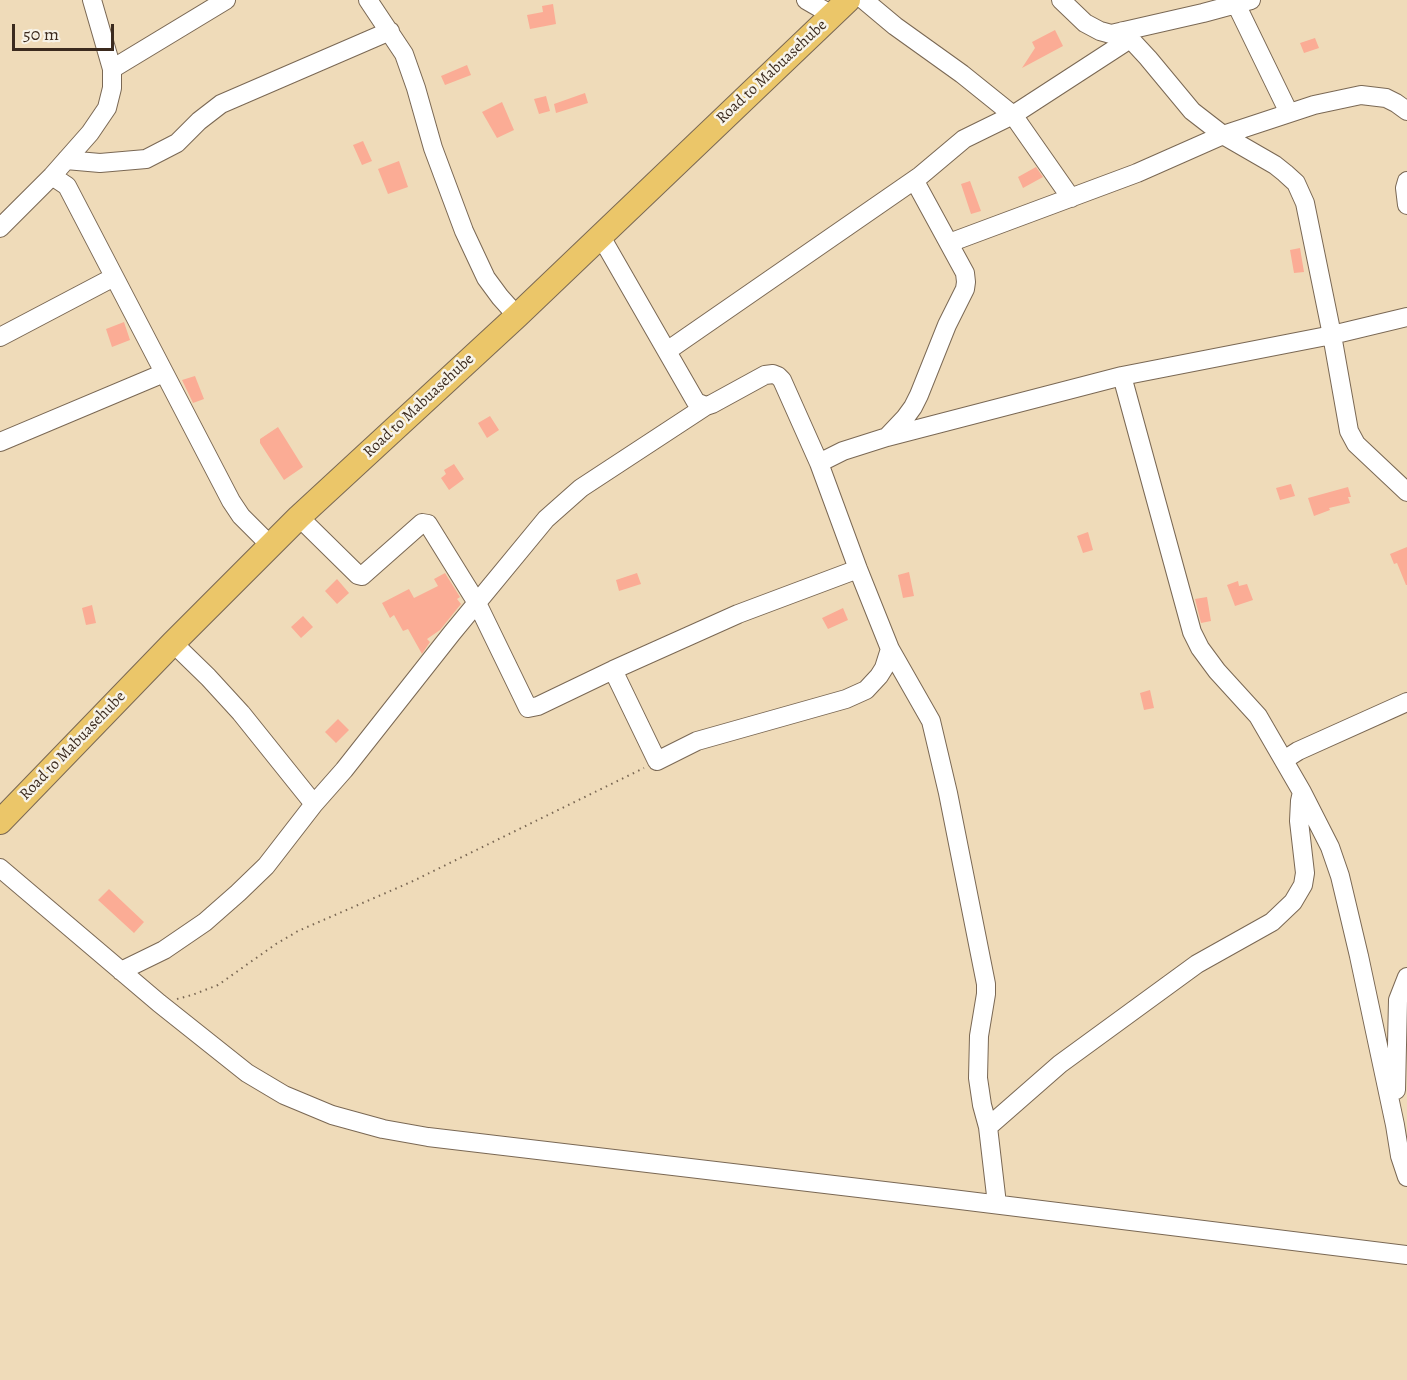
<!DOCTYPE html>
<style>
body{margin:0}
#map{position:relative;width:1407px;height:1380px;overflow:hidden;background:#efdbb9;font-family:Alegreya,serif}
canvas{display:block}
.scale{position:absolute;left:12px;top:24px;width:102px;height:27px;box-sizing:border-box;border:3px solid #3b2a1e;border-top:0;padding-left:8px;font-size:18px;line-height:21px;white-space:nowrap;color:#3b2a1e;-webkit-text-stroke:4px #f7f3e8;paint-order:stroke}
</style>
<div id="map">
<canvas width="1407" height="1380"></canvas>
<div class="scale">50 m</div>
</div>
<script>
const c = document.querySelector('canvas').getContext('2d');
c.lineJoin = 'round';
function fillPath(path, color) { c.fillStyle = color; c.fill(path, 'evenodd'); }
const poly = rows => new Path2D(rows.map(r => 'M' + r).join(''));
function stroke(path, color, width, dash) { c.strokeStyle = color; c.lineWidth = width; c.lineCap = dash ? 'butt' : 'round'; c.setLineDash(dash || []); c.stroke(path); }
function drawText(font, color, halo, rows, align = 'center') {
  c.font = font + ' Alegreya,serif'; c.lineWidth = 5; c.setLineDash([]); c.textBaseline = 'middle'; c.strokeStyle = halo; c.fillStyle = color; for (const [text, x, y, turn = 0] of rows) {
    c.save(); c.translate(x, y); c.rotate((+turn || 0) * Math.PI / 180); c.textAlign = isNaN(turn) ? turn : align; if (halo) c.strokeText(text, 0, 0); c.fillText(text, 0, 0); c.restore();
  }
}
fillPath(poly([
 [553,4,556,24,530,29,527,15,543,12,542,6],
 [1055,30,1063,46,1022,68,1035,48,1032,42],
 [1315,38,1319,48,1304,53,1300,43],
 [467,65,471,75,445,85,441,76],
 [585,93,588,103,556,113,554,104],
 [546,96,550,111,539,114,534,99],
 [502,102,514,130,497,138,482,112],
 [363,141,372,161,362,165,353,145],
 [399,161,408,187,388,194,378,169],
 [1036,167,1043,177,1023,188,1018,177],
 [970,181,981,211,971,214,961,184],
 [1300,248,1304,272,1294,273,1290,250],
 [124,322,130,340,112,347,106,329],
 [195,376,204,399,193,403,182,380],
 [490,416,499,430,487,438,478,423],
 [278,427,303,467,284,480,260,443,260,439],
 [454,464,464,479,449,490,441,478,446,474,444,470],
 [1291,484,1295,496,1280,500,1276,488],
 [1348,487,1351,497,1348,497,1350,503,1329,508,1330,510,1314,516,1308,498],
 [1088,532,1093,550,1083,553,1077,536],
 [1407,547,1407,585,1406,585,1397,563,1394,564,1390,554],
 [909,572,914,596,903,598,898,575],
 [445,573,460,597,457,599,461,604,440,630,427,639,430,642,422,654,408,629,403,631,394,615,390,618,382,603,409,589,414,598,438,586,434,579],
 [637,573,641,584,619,591,616,580],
 [337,579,349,593,337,604,325,591],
 [1238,581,1239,586,1247,584,1253,600,1235,606,1227,585],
 [1207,597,1211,621,1201,623,1195,599],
 [92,605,96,623,86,625,82,608],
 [843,608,848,620,828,629,822,618],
 [303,616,313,627,301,638,291,627],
 [1150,690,1154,708,1144,710,1140,693],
 [338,719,349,730,336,743,325,732],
 [109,889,144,922,134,933,98,900]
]), '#fbac95');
const minor = poly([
 [368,0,404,54,416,88,433,148,464,231,486,278,500,297,517,316],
 [806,0,832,15],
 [864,0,895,26,962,74,1013,115,1071,198],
 [1061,0,1085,23,1100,31,1111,34,1203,13,1251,0],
 [1236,4,1289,113],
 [1123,31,1148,58,1192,111,1223,135,1275,165,1285,173,1296,183,1305,203,1332,335,1349,431,1356,444,1407,492],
 [112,69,226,0],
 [66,160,100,163,146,159,177,143,199,121,221,104,390,31],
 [52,176,67,186,231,501,241,516,271,546],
 [1407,181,1405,188,1407,205],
 [0,228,52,176,90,133,107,108,112,88,112,69,92,0],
 [600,235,696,402,706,406,712,404,765,375,773,374,778,376,782,380,819,463,858,569,890,649,884,668,879,676,866,690,846,699,697,741,657,761,613,670],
 [949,243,1137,173,1223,135,1314,105,1361,95,1386,98,1396,103,1407,111],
 [0,337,114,277],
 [667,351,920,176,964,139,1013,115,1130,39],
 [1122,376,1192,632,1200,648,1217,671,1258,716,1302,792,1330,847,1340,876,1359,956,1395,1125,1400,1156,1407,1177],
 [887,437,905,418,913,407,919,395,947,325,965,289,966,282,965,273,917,185,916,179],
 [0,442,164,373],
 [819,463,843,451,887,437,1122,376,1332,335,1407,317],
 [299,517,358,575,362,576,422,523,428,524,477,603,528,708,538,706,613,670,738,614,858,569],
 [173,643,208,677,241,713,314,804],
 [890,649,931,721,948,793,986,984,986,994,979,1036,978,1078,982,1105,988,1127,997,1204],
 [1284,760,1298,751,1407,702],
 [0,868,159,1003,247,1073,284,1095,332,1115,383,1129,428,1137,952,1199,1407,1255],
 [121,971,164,950,205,922,238,893,266,866,314,804,344,770,452,633,546,519,581,488,706,406],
 [1396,1090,1398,1000,1407,977],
 [988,1127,1060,1064,1197,964,1272,922,1293,902,1303,885,1305,873,1299,821,1300,801,1302,792]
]);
const major = poly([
 [0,822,173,643,299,517,517,316,848,0]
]);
stroke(minor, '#7a6854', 20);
stroke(major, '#7a6854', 26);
stroke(poly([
 [177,999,192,995,218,985,276,944,298,931,411,882,644,768]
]), '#7a6854', 2, [1.5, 4.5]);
stroke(minor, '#fff', 18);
stroke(major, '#ebc669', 24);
drawText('16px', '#3b2a1e', '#f7f3e8', [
 ["Road to Mabuasehube",772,72,-43],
 ["Road to Mabuasehube",419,406,-43],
 ["Road to Mabuasehube",73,746,-46]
]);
</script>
